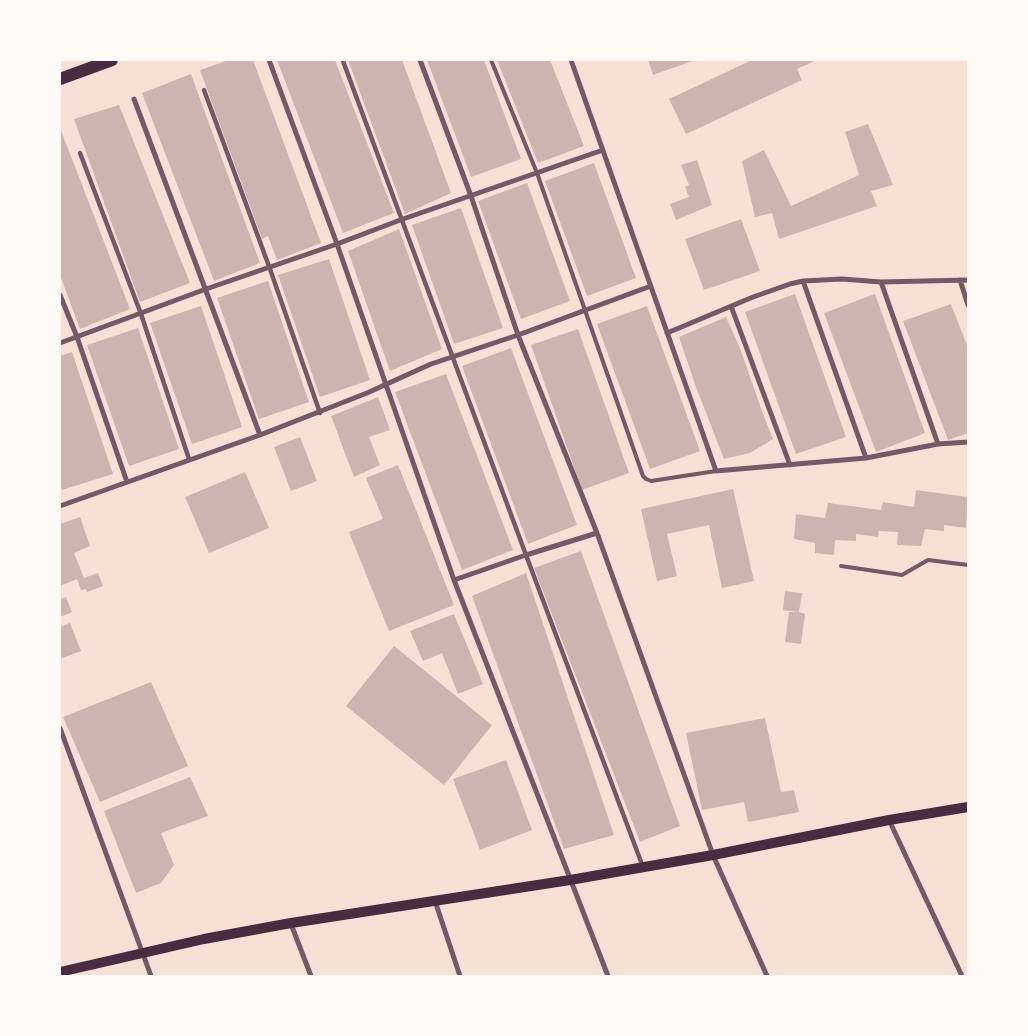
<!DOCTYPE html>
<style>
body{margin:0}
#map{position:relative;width:1028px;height:1036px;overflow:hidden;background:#f7e1d7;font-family:"Golos Text",sans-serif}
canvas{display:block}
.frame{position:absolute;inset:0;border:61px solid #fffaf5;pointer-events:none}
</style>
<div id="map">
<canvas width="1028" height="1036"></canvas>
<div class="frame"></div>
</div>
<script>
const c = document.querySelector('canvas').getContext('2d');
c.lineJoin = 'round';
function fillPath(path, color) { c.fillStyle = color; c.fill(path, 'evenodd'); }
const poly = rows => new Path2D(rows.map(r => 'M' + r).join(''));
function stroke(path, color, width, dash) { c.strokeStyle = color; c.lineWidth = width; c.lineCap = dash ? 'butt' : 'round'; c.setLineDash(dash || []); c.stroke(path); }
fillPath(poly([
 [229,60,253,60,321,243,277,260,268,236,262,239,200,70],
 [277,60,335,60,394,213,343,233],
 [348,60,402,60,451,193,405,214],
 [427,60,484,60,521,159,471,177],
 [497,60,550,60,584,146,538,163],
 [648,60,695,60,653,75],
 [752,60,817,60,797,69,802,80,686,134,669,99],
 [191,74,260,263,214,281,142,93],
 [119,105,190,283,140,302,74,119],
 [868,124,893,185,871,191,877,206,779,239,772,213,755,217,742,161,764,150,791,206,859,175,845,132],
 [60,128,130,309,80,329,60,275],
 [697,160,712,205,676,220,670,204,689,197,685,187,689,185,681,165],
 [594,163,636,278,587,296,545,181],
 [527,183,570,301,521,319,478,201],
 [461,208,503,328,454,344,412,225],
 [741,219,760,271,704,290,685,239],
 [399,229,442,349,390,371,348,251],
 [329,259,370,380,320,397,278,275],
 [268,281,309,402,259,419,217,298],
 [795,294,846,437,796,454,745,312],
 [875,294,925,433,876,452,824,313],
 [951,304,968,348,968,433,948,440,903,321],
 [201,306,242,427,192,444,150,323],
 [647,306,700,451,650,469,597,324],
 [726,317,740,348,763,414,773,439,750,453,724,459,696,387,679,337],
 [138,328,179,449,129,466,87,345],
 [578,329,629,473,582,490,531,345],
 [511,348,577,525,528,544,462,366],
 [72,352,113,474,62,490,60,483,60,356],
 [446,374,513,550,462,570,395,392],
 [378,397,390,430,369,437,380,465,354,477,331,416],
 [300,437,317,481,291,491,274,447],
 [398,465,454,605,389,631,349,532,383,519,366,478],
 [245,472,269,528,209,553,185,497],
 [733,489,754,581,722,588,709,525,667,534,677,576,657,581,641,509],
 [916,490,968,497,966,528,944,525,944,531,925,529,921,546,897,545,898,532,879,531,878,537,856,534,856,541,835,540,834,555,815,553,815,543,794,539,796,514,825,518,828,503,881,510,883,502,914,507],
 [80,517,90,546,74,553,84,578,98,573,103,586,87,592,86,589,81,590,77,579,60,586,60,524],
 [581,551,680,826,640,842,534,568],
 [526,573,614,835,564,849,472,596],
 [785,591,802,593,799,612,805,614,801,644,785,642,789,612,798,612,783,610],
 [66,597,72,612,60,617,60,599],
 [454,614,483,684,458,694,442,653,423,661,410,631],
 [70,623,81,651,60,659,60,627],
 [394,646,492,725,444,785,346,706],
 [151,682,188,766,100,802,63,717],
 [765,718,781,792,794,790,799,812,748,822,744,802,702,810,686,733],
 [506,760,532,830,480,850,453,779],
 [190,777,208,816,161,833,174,865,161,883,136,893,104,811]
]), '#ccb4b1');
stroke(poly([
 [491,60,537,173,643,476,646,479,651,481,716,471],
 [841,566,902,575,928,560,968,565]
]), '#755966', 4);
stroke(poly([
 [343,61,526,555,643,867],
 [204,90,270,269,320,413],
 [80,153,141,314,189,459]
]), '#755966', 4.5);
stroke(poly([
 [269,60,337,244,454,580,608,976],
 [420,60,471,196,518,335,597,533,713,855,767,976],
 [571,60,716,471,866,458,938,444,968,442],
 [134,99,260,435],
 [960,280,968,305],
 [803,281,866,458],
 [881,282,938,444],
 [60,295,77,337,127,482],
 [731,306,790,465],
 [667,333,753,297,790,284,803,281,842,279,881,282,968,280],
 [60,343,206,289,337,244,403,219,603,150],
 [60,506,260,435,367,393,431,364,518,335,651,286],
 [454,580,526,555,597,533],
 [60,728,151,976],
 [889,820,962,976],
 [435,901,460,976],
 [291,924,311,976]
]), '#755966', 5);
stroke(poly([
 [60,972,204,939,291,923,570,880,713,855,889,820,968,807]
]), '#4a2c40', 10);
stroke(poly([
 [60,79,112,60]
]), '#4a2c40', 12);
</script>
